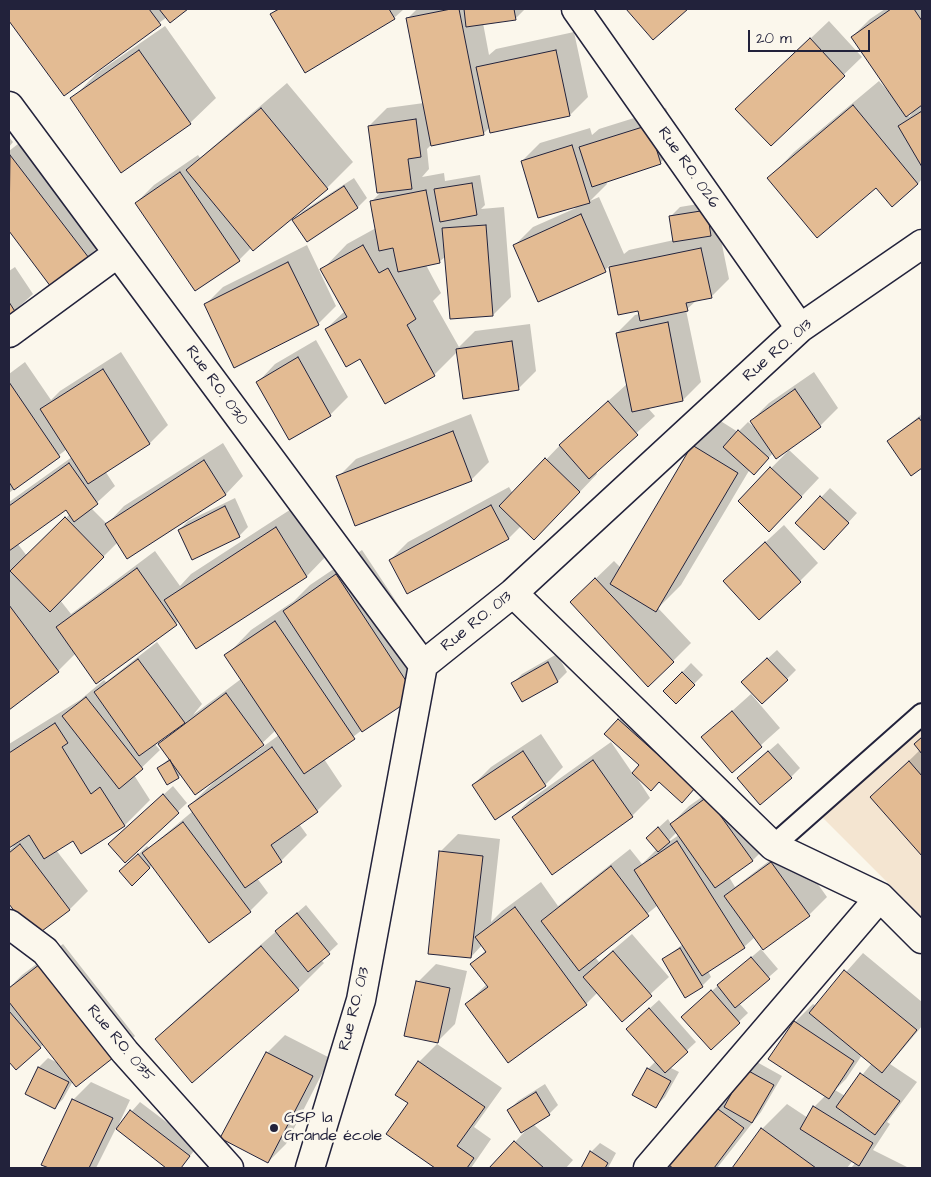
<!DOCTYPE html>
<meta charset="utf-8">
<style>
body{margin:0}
#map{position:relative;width:931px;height:1177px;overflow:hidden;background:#fbf7ec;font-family:"Architects Daughter",sans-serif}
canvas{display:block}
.frame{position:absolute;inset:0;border:10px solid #22223b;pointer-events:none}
.scale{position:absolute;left:748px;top:30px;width:122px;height:22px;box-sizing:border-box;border:2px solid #22223b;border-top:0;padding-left:6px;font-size:15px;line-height:18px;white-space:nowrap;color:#22223b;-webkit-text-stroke:4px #fbf7ec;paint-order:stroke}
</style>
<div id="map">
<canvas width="931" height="1177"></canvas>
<div class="frame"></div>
<div class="scale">20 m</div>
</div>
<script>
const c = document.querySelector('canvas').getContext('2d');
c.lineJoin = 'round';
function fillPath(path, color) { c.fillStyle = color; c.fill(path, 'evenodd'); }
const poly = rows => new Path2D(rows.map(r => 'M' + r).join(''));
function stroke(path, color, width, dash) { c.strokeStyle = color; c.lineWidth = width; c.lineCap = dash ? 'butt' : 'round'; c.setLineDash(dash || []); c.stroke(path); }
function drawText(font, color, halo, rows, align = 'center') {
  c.font = font + ' "Architects Daughter",sans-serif'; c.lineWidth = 5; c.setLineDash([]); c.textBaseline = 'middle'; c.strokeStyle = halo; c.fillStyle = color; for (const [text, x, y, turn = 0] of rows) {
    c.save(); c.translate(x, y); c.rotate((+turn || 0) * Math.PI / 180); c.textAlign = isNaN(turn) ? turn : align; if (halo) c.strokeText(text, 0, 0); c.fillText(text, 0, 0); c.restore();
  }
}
fillPath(poly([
 [922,704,922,917,812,807]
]), '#f4e5d1');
fillPath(poly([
 [9,9,186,9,170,21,167,17,64,94,9,19],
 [277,9,404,9,394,18,271,15],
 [417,9,525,9,515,19,483,23,489,55,496,49,574,32,588,97,570,115,490,127,484,133,432,144,427,149,429,169,422,177,444,173,445,181,480,175,485,205,481,209,504,207,511,297,493,315,446,256,439,262,426,265,441,293,433,301,459,347,475,331,530,324,536,371,518,389,457,352,434,375,361,357,326,329,345,311,322,270,347,244,376,228,371,202,382,191,369,126,387,108,424,103,407,19],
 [628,9,686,9,653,38],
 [885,9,922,9,922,179,918,184,876,186,769,178,794,152,879,81,887,90,888,89,852,37,870,19],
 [914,110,914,111,909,117,907,114],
 [829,21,862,57,771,145,755,91],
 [165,26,216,98,190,123,72,99,97,73],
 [287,83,353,162,327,188,252,247,239,260,136,203,154,185,198,155,200,158],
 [666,108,678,145,660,163,606,181,607,184,590,201,599,197,624,254,629,250,674,240,671,216,680,207,716,201,719,226,713,232,719,230,729,279,711,297,697,300,686,310,701,382,683,400,647,407,655,416,595,471,597,474,552,521,521,526,509,538,408,593,390,560,408,542,509,487,513,494,564,441,627,384,617,333,635,315,640,314,639,309,619,313,610,265,605,270,515,245,533,227,576,208,522,161,540,143,590,128,592,135,599,129],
 [36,130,114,232,88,257,51,286,9,229,9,151],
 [9,137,13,142,9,147],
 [354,178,367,198,358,207,307,241,294,220,303,211],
 [307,245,336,306,318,324,235,366,205,305,223,287],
 [15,267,33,294,9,316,9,271],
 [316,340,348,397,330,415,258,382,275,364],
 [121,352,168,425,150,443,105,471,115,486,91,508,107,524,124,506,223,443,243,476,226,494,127,557,118,542,60,600,71,614,155,551,180,586,191,574,302,502,332,550,307,576,196,647,179,621,97,682,76,653,58,671,9,709,9,502,72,457,67,449,9,493,9,374,25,362,51,400,60,391],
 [66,508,70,514,27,556,17,543],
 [814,372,838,408,820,426,773,453,763,464,750,469,681,585,658,608,691,643,673,661,590,584,614,561,621,568,693,446,719,420,738,432,748,422,756,429,751,421,769,403],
 [471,414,489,462,471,480,338,477,356,459],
 [922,414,922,466,911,474,888,441],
 [789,450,819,478,787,512,739,501],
 [830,488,857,513,833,539,797,523],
 [235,498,248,527,239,536,179,530,188,521],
 [784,525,818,563,800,581,743,563],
 [362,550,441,669,415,695,362,730,324,759,342,786,317,811,299,824,307,835,281,861,257,878,268,893,250,911,152,865,132,884,130,862,147,846,149,848,193,811,189,806,215,781,182,774,178,777,158,768,170,758,160,744,171,733,154,743,160,750,134,775,150,800,124,826,73,839,56,850,88,891,70,909,34,936,9,902,9,850,14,846,9,847,9,744,80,700,104,680,106,682,157,642,202,704,193,715,241,679,226,656,251,630,294,601,310,585],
 [276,730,279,735,256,752,255,750],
 [777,650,796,670,787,679,752,673],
 [557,654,567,672,558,681,523,701,513,683,522,674],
 [691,663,703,675,676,702,664,691],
 [751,694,780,728,732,771,703,737],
 [637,702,700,783,682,801,660,781,635,775,650,798,632,816,513,817,531,799,611,742,633,774,641,765,619,720],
 [541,734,563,767,545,785,473,785,491,767],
 [922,737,922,854,872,797,920,750,916,744],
 [778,743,800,768,791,777,748,769],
 [726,780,771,842,753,860,729,877,735,887,790,845,827,897,809,915,755,937,744,947,708,971,711,977,702,986,686,996,664,959,683,944,658,905,595,957,599,962,632,934,669,977,622,1020,598,992,586,1004,466,1004,487,984,472,964,486,950,482,945,471,957,440,852,458,834,500,839,491,922,502,911,541,882,558,906,630,849,642,864,657,849,657,829,668,819,671,824,689,806],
 [677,832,679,835,670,841,669,840],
 [173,786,187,803,125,861,118,836],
 [306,905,338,944,321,960,324,963,298,989,192,1081,156,1039,182,1014],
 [63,944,135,1036,117,1054,73,1081,63,1099,54,1108,27,1093,39,1067,48,1058,60,1064,44,1044,16,1068,9,1060,9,988,22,975],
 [761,949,778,969,739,1003,748,1013,711,1048,692,1008],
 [863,953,922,1002,922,1026,890,1064,917,1082,887,1122,890,1124,873,1150,909,1168,851,1168,856,1162,854,1159,847,1168,734,1168,762,1129,787,1104,808,1118,814,1107,826,1095,795,1022,813,1004,816,1006],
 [862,1055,872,1063,845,1096,835,1090,846,1079],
 [436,964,467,971,455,1024,437,1042,418,982],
 [659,1000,696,1042,669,1067,679,1072,665,1097,656,1106,648,1069,656,1061,637,1020],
 [285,1035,330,1058,286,1144,268,1162,267,1053],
 [437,1044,502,1088,474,1127,491,1139,471,1168,437,1168,387,1134,410,1102,397,1094,419,1062],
 [755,1061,782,1076,761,1112,717,1168,675,1168,669,1164,730,1087,734,1090],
 [91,1082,130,1100,117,1128,140,1102,198,1146,180,1168,168,1168,116,1128,96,1168,33,1168,50,1168,43,1164,73,1100],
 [545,1084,558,1105,549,1114,533,1124,573,1160,566,1168,491,1168,528,1128,509,1110,518,1101],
 [600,1143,616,1153,608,1168,582,1168,591,1152]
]), '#0003');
const building = poly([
 [9,9,149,9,161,25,64,96,9,21,9,9],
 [159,9,188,9,170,23,159,9],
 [279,9,389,9,395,19,305,73,270,14,279,9],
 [451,9,459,9,484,135,431,146,406,18,451,9],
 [464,9,514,9,516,20,466,27,464,9],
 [626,9,688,9,653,40,626,9],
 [891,9,914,9,922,21,922,105,906,117,851,37,891,9],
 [810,38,845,76,771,146,735,109,810,38],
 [139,50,191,124,121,173,70,98,139,50],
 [556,50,570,116,490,133,476,67,556,50],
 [853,105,918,184,892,207,876,188,817,238,767,178,853,105],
 [261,108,328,189,253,251,186,170,261,108],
 [922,111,922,167,898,126,922,111],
 [416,119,421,157,408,159,412,189,377,193,368,126,416,119],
 [649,125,661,164,592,187,579,147,649,125],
 [572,145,590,203,538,218,521,161,572,145],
 [10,155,89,258,51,287,9,231,10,155],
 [180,172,240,261,195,291,135,203,180,172],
 [472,183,477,215,440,222,434,189,472,183],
 [344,186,358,208,307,242,292,220,344,186],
 [426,190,440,263,398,272,393,248,379,251,370,201,426,190],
 [707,210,711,236,673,242,669,216,707,210],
 [581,214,606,272,538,302,513,245,581,214],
 [486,225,493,316,450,319,442,228,486,225],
 [363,245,379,273,388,268,416,319,407,325,435,376,385,404,360,359,346,367,325,329,347,317,320,269,363,245],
 [701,248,712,298,686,303,688,311,640,321,638,311,618,315,609,267,701,248],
 [288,262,319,325,234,368,204,304,288,262],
 [9,302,16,313,9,318,9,302],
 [668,322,683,401,632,412,616,333,668,322],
 [512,341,519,390,463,399,456,349,512,341],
 [298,357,331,416,289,440,256,382,298,357],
 [103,369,150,444,88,484,40,409,103,369],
 [9,382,60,457,14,490,9,482,9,382],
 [795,389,821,427,776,459,750,421,795,389],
 [608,401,638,435,589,479,559,445,608,401],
 [919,418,922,422,922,468,911,476,887,441,919,418],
 [738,430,769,458,754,475,723,447,738,430],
 [453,431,472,481,355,526,336,476,453,431],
 [692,445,738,473,656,612,610,584,692,445],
 [545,458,580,492,534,540,499,506,545,458],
 [204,460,226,495,127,559,105,524,204,460],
 [69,463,98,504,74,522,66,510,9,551,9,506,69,463],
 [770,467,802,497,769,532,738,501,770,467],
 [820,496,849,523,824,550,795,523,820,496],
 [491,505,509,539,407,594,389,560,491,505],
 [225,506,240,537,192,560,178,530,225,506],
 [65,517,104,557,50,612,10,571,65,517],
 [276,527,307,577,196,649,164,600,276,527],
 [765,542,801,582,759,620,723,581,765,542],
 [137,568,177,625,96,684,56,627,137,568],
 [336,574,416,696,362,732,283,611,336,574],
 [595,578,674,662,648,687,570,602,595,578],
 [9,605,59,672,9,710,9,605],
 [275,621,355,739,304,774,224,655,275,621],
 [767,658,788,680,762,704,741,682,767,658],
 [138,659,185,723,139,756,94,692,138,659],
 [548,662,558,682,522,702,511,683,548,662],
 [682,672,695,685,676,704,663,691,682,672],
 [226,693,264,745,195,795,158,744,226,693],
 [86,697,143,769,119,789,62,716,86,697],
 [732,711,762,747,732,773,701,737,732,711],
 [618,719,695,788,682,803,659,782,651,791,632,773,639,765,604,734,618,719],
 [55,723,68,743,62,747,91,794,100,787,125,826,81,854,73,841,44,859,29,835,9,848,9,753,55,723],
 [922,737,922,754,914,744,922,737],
 [272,747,318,812,271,845,282,862,245,888,188,806,272,747],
 [523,751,546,786,495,820,472,785,523,751],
 [768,751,792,778,760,805,737,778,768,751],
 [170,760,179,778,167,785,157,768,170,760],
 [593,760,633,817,552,875,512,817,593,760],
 [909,761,922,776,922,856,870,797,909,761],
 [163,794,179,813,125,863,108,844,163,794],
 [707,797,753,861,715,888,670,824,707,797],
 [183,822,251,912,209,943,142,853,183,822],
 [658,827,670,842,658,852,646,838,658,827],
 [677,841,745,948,702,976,634,870,677,841],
 [20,844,70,910,34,937,9,904,9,853,20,844],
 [439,851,483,856,471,958,428,954,439,851],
 [138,854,150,868,132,886,119,871,138,854],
 [771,862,810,916,763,950,724,896,771,862],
 [611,866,649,916,579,971,541,921,611,866],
 [515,907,587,1005,508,1063,465,1004,488,987,470,964,486,952,475,937,515,907],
 [297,913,330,954,308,972,275,931,297,913],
 [261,946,299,990,192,1083,155,1039,261,946],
 [680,948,703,987,685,998,662,959,680,948],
 [613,951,652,996,622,1022,583,977,613,951],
 [751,957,770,979,735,1008,717,985,751,957],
 [44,961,118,1054,76,1087,9,1002,9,988,44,961],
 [844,970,917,1030,882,1073,809,1013,844,970],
 [416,981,450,988,438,1043,404,1036,416,981],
 [711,990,740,1023,711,1050,681,1017,711,990],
 [649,1008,688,1052,665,1073,626,1029,649,1008],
 [9,1011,41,1048,16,1070,9,1062,9,1011],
 [794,1021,854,1061,829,1099,768,1059,794,1021],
 [266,1052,313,1076,268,1163,220,1138,266,1052],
 [418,1061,485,1107,457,1146,474,1158,467,1168,435,1168,386,1134,408,1103,395,1095,418,1061],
 [38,1067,69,1082,55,1109,25,1094,38,1067],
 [647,1068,671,1081,656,1108,632,1095,647,1068],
 [745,1069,774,1085,752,1123,724,1107,745,1069],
 [860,1073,900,1101,875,1135,836,1107,860,1073],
 [536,1092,550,1115,521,1133,507,1110,536,1092],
 [72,1099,113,1118,89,1168,49,1168,41,1165,72,1099],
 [711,1104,744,1128,714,1168,673,1168,667,1164,711,1104],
 [813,1106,873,1143,859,1166,800,1129,813,1106],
 [130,1110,190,1156,181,1168,166,1168,116,1129,130,1110],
 [761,1128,816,1168,732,1168,761,1128],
 [514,1141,544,1168,489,1168,514,1141],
 [590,1151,608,1163,605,1168,581,1168,590,1151]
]);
fillPath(building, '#e3bb93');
stroke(building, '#22223b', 1);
const lane = poly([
 [773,846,922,714]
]);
const street = poly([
 [576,9,800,328],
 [9,106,423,665],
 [9,333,118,253],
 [513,593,773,846,880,897,922,939],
 [9,924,45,951,125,1052,229,1168],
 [310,1168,361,1000,423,665,513,593,800,328,922,244],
 [648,1168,880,897]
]);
stroke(lane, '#22223b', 24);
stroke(street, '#22223b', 31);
stroke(lane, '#fbf7ec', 20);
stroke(street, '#fbf7ec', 28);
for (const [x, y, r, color] of [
 [274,1128,5,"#22223b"]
]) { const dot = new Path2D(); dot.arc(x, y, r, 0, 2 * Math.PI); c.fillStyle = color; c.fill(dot); stroke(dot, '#fbf7ec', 2); }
drawText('16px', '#22223b', '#fbf7ec', [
 ["Rue RO. 026",688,168,55],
 ["Rue RO. 013",778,351,-41],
 ["Rue RO. 030",216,386,54],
 ["Rue RO. 013",477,622,-39],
 ["Rue RO. 013",355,1009,-76],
 ["Rue RO. 035",120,1044,50]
]);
drawText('16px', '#22223b', '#fbf7ec', [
 ["GSP la",284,1119],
 ["Grande école",284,1137]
], 'left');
</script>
